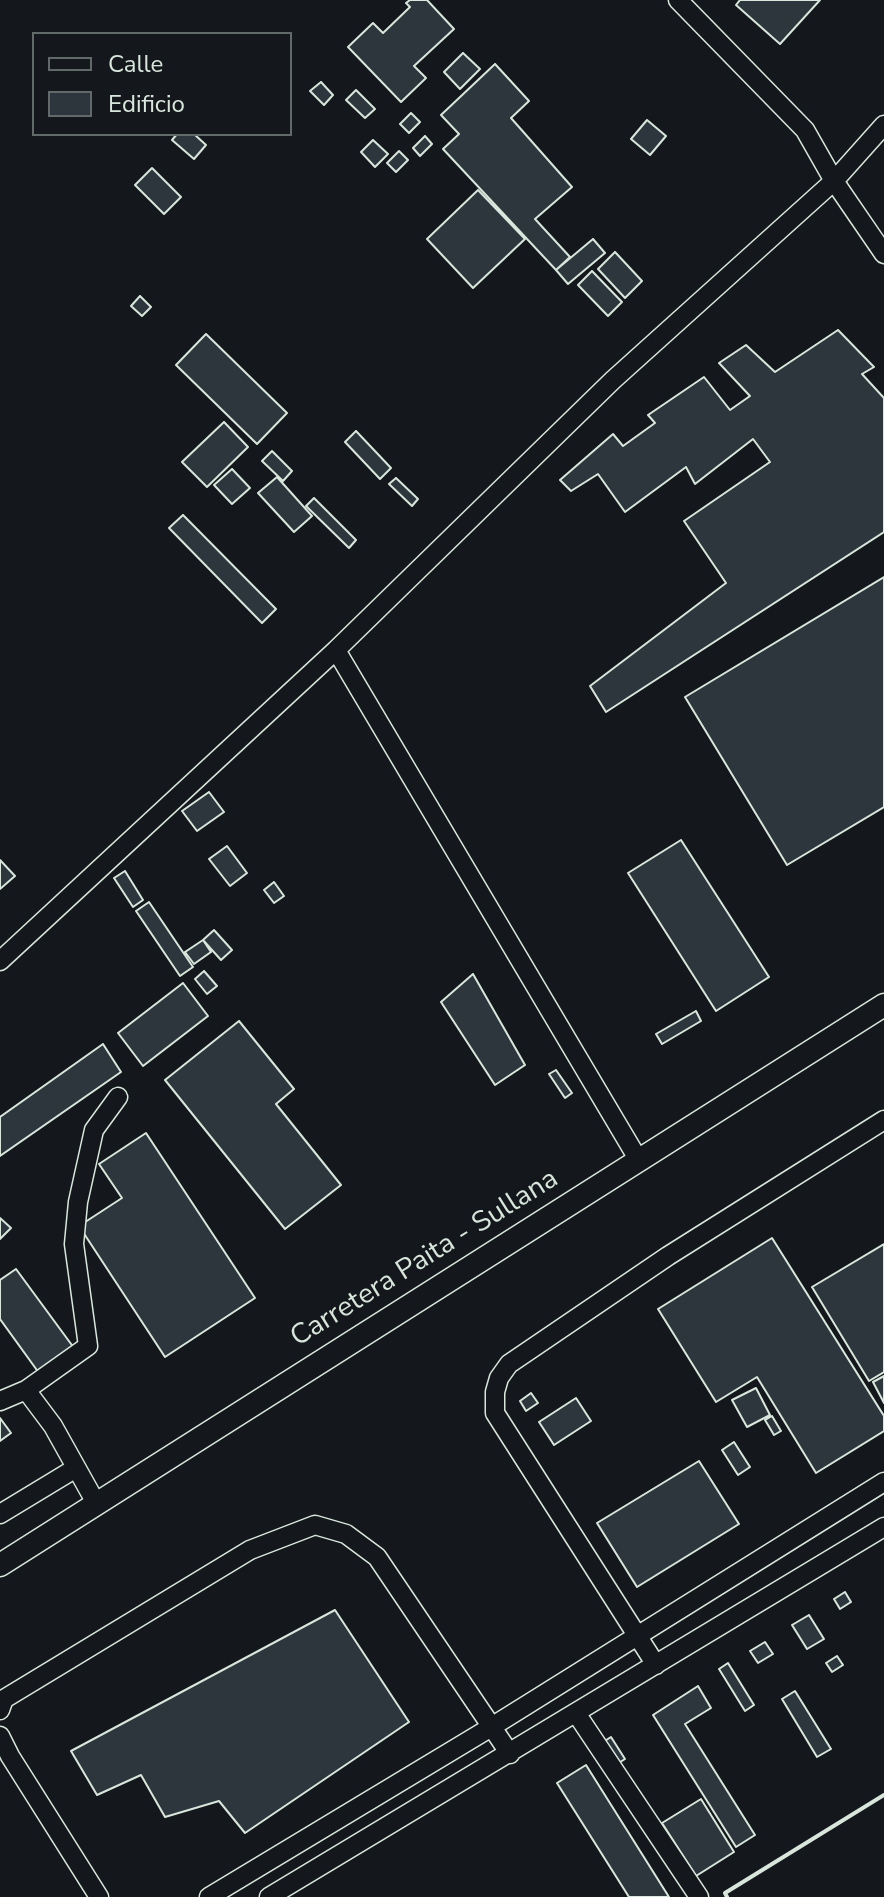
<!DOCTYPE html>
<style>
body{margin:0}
#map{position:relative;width:884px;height:1897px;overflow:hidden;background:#14181c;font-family:"Nunito Sans",sans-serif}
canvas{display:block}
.legend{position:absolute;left:32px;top:32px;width:260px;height:104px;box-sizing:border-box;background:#14181c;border:2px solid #626a69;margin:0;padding:10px 14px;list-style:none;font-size:24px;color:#d8e6dc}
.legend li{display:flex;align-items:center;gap:16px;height:40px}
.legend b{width:40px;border:2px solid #626a69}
</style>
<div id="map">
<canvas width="884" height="1897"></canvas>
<ul class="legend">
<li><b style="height:10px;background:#14181c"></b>Calle</li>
<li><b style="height:22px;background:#2c363c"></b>Edificio</li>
</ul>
</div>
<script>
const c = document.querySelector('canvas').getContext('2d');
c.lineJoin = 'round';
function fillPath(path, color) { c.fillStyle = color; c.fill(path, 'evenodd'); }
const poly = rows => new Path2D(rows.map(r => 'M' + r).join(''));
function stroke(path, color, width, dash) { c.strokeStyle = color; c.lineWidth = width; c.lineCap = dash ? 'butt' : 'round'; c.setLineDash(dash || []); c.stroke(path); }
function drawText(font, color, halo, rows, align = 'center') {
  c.font = font + ' "Nunito Sans",sans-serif'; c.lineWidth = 6; c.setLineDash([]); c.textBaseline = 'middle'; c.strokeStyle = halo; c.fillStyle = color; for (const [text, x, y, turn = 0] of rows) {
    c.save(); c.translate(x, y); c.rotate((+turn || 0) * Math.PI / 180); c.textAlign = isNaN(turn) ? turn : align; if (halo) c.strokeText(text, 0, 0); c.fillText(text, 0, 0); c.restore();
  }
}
const building = poly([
 [410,0,427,0,454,29,414,66,426,78,401,102,348,47,373,23,383,33,410,7,406,3,410,0],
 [740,0,820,0,780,44,736,5,740,0],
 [463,53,480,69,460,89,444,72,463,53],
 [495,64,529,101,511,118,572,187,535,219,570,257,556,270,443,149,459,134,441,115,495,64],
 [321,82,333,95,324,105,310,91,321,82],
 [356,90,375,109,365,118,346,100,356,90],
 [411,113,420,122,409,133,400,124,411,113],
 [647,120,666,136,650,155,631,139,647,120],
 [177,134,194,134,206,145,194,159,172,140,177,134],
 [425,136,432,144,420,156,413,148,425,136],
 [373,140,388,154,375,167,361,152,373,140],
 [399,151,408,160,396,172,387,163,399,151],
 [152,168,181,197,164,214,135,185,152,168],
 [478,190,525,239,473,288,427,239,478,190],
 [593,239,605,253,568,284,556,270,593,239],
 [615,252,642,281,625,298,598,269,615,252],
 [592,271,622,302,608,316,578,285,592,271],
 [140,296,151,307,142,316,131,306,140,296],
 [838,330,874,367,862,374,884,398,884,532,606,712,590,686,726,583,684,521,770,462,753,439,695,484,686,467,625,512,598,474,571,491,560,480,613,434,623,446,655,423,648,415,704,377,730,410,750,396,719,363,746,345,775,372,838,330],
 [206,334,287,413,257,444,176,365,206,334],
 [224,422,248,447,207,487,182,462,224,422],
 [356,431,391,468,380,479,345,442,356,431],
 [272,451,292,471,283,481,262,461,272,451],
 [232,469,250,488,232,504,214,485,232,469],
 [277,477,312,516,294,532,258,493,277,477],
 [396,478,418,499,412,506,389,484,396,478],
 [314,498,356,540,349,548,306,506,314,498],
 [183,515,276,609,262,623,169,528,183,515],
 [884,577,884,807,787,865,685,697,884,577],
 [209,792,224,812,197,831,182,811,209,792],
 [681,840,769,977,716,1011,628,873,681,840],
 [227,846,247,873,230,886,209,859,227,846],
 [0,860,15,876,0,889,0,860],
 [125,871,143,900,133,907,114,878,125,871],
 [274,882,284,896,274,903,264,890,274,882],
 [149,902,193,967,180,976,136,911,149,902],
 [214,930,232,950,221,960,203,940,214,930],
 [203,940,211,952,194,964,185,952,203,940],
 [204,971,217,986,207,994,195,979,204,971],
 [473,974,525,1065,495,1085,441,1002,473,974],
 [183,983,208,1016,143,1066,118,1033,183,983],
 [696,1011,701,1021,662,1044,656,1034,696,1011],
 [239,1021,294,1089,276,1104,341,1185,285,1229,165,1080,239,1021],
 [103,1044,121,1072,0,1156,0,1117,103,1044],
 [556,1070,572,1093,565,1098,549,1074,556,1070],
 [146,1133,255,1298,165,1357,79,1226,122,1198,99,1164,146,1133],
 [0,1218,11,1228,0,1239,0,1218],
 [772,1238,884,1416,884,1431,816,1473,757,1377,716,1402,658,1309,772,1238],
 [884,1244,884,1372,869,1381,812,1287,884,1244],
 [16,1269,74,1348,39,1373,0,1319,0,1280,16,1269],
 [884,1376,884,1403,873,1382,884,1376],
 [756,1388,770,1415,747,1427,732,1400,756,1388],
 [531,1393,538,1403,526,1411,520,1401,531,1393],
 [576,1398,591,1421,554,1445,539,1422,576,1398],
 [772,1416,781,1431,774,1435,765,1420,772,1416],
 [0,1418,11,1433,0,1441,0,1418],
 [734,1442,750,1467,738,1475,722,1450,734,1442],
 [699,1461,739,1524,637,1587,597,1523,699,1461],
 [845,1592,851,1602,840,1609,834,1599,845,1592],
 [335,1610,409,1722,245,1833,219,1801,165,1817,141,1775,97,1795,71,1751,335,1610],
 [809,1615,824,1639,807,1649,792,1625,809,1615],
 [765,1642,773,1654,758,1663,750,1651,765,1642],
 [837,1656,843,1665,832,1672,826,1663,837,1656],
 [728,1663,754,1705,745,1711,719,1669,728,1663],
 [698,1686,711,1708,685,1724,755,1835,736,1847,653,1715,698,1686],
 [795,1691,831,1749,817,1757,782,1699,795,1691],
 [611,1737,625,1759,614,1766,600,1744,611,1737],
 [586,1765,669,1897,629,1897,557,1783,586,1765],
 [701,1799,734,1852,696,1876,662,1823,701,1799]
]);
fillPath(building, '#2c363c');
stroke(building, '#d8e6dc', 2);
const minor = poly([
 [678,0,805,130,834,181,884,254],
 [336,650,638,1159],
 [0,961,336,650,613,380,834,181,884,125],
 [26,1390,53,1426,96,1503],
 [0,1401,26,1390,88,1346,74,1244,78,1202,94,1130,118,1097],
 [0,1514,76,1468],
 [656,1665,495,1413,495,1392,499,1378,509,1364,668,1256,884,1120],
 [0,1710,4,1699,250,1550,315,1525,346,1534,377,1557,510,1754],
 [576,1713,699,1897],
 [0,1736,10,1756,99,1897],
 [209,1897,493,1726,884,1482],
 [269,1897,884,1527]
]);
const major = poly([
 [0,1565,884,1005]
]);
stroke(minor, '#d8e6dc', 21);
stroke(major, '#d8e6dc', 25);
stroke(minor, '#14181c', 18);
stroke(major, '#14181c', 22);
stroke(poly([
 [727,1897,725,1893,884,1795]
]), '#d8e6dc', 4);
drawText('28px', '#d8e6dc', '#14181c', [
 ["Carretera Paita - Sullana",425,1259,-32]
]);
</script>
